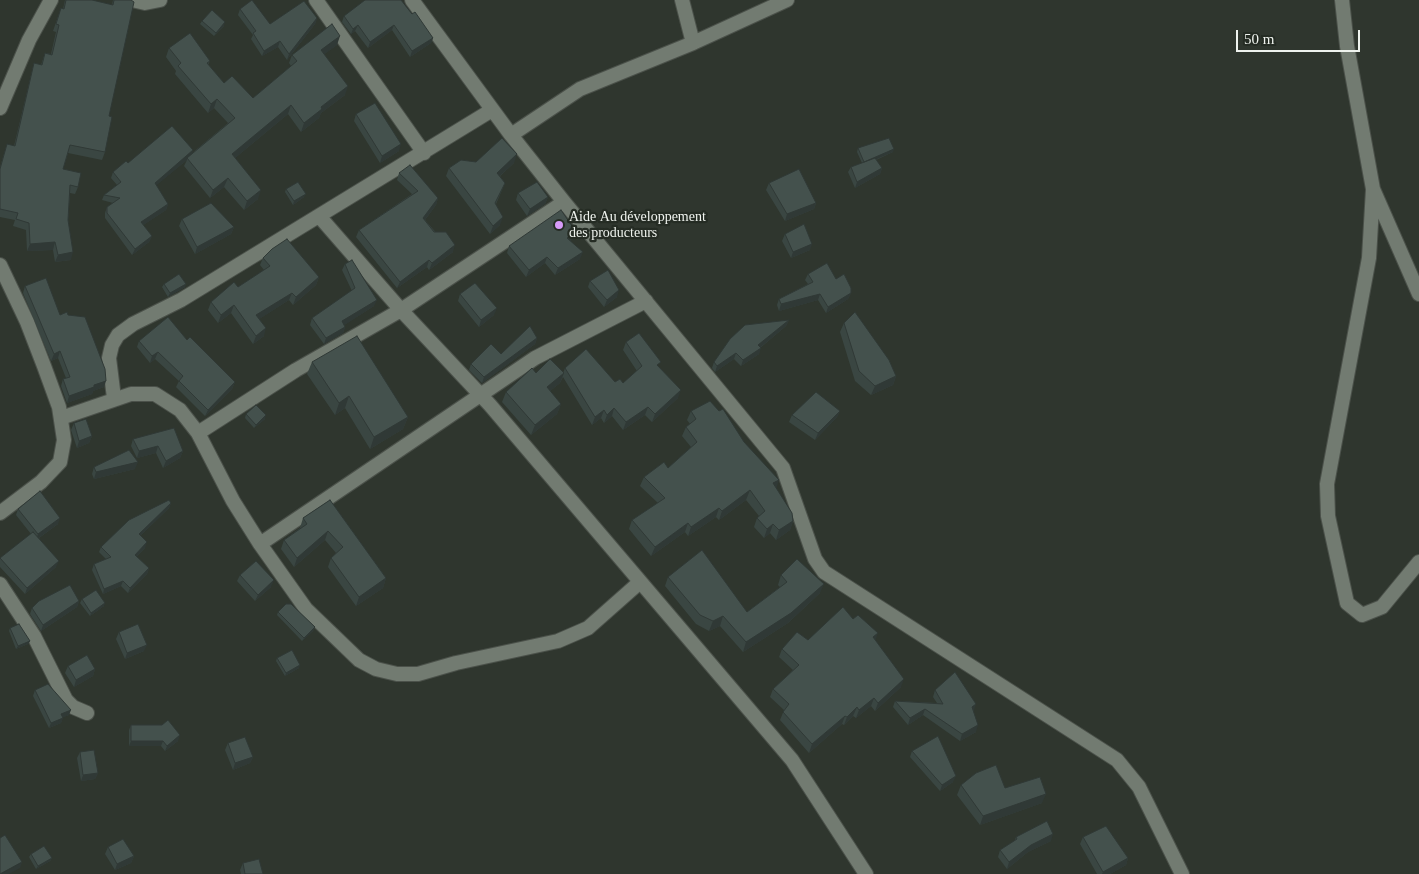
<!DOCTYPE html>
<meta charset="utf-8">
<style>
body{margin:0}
#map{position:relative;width:1419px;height:874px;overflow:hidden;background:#2f362e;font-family:Georgia,serif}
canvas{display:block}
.scale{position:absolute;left:1236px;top:30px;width:124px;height:22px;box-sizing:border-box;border:2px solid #eff3ee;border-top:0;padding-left:6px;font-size:15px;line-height:18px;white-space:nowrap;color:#eff3ee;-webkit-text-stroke:4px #252c24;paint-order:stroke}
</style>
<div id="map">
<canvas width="1419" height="874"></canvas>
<div class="scale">50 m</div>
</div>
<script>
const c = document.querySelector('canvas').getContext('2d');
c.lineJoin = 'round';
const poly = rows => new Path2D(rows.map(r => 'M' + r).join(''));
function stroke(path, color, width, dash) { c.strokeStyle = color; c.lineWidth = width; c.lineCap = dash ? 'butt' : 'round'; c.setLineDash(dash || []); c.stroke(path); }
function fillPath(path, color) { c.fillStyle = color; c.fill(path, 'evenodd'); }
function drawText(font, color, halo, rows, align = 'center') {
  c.font = font + ' Georgia,serif'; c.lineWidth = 4.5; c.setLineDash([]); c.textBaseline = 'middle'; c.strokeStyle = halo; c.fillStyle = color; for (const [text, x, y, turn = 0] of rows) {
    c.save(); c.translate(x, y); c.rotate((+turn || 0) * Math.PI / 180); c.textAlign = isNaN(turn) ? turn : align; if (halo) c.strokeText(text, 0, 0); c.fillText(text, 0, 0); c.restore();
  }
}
const minor = poly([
 [132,0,145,3,160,0],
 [316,0,424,153],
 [412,0,511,135,564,202,783,468,815,559,824,572,1117,760,1139,787,1182,874],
 [682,0,693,43],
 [1342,0,1347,46,1373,189,1419,294],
 [0,108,29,40,51,0],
 [511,135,580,89,693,43,787,0],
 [1373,189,1369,258,1327,484,1328,516,1347,603,1362,615,1382,607,1419,562],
 [319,216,401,310,490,405,792,760,866,874],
 [0,265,27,322,44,366,59,407,64,440,60,462,41,482,0,513],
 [114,398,109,358,112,345,118,335,133,324,181,300,492,110],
 [61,418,131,394,155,394,180,410,198,433,233,501,260,544,306,609,359,660,376,669,397,674,418,674,456,663,558,641,588,628,640,582],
 [198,433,296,370,401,310,564,202],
 [260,544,535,358,646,301],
 [0,584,34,636,66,700,73,707,87,713]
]);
stroke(minor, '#4b514a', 16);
stroke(minor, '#727b71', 14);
fillPath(poly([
 [65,0,92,0,112,5,113,0,131,0,109,116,105,152,102,160,68,153,63,169,78,187,75,194,70,193,68,220,71,260,55,262,53,250,27,251,26,230,13,226,15,220,0,217,0,167,7,144,14,146,32,71,34,63,41,65,45,53,51,54,56,32,53,31,61,8,63,9],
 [240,9,270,24,317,18,315,24,287,60,278,47,262,56,251,39,253,35,238,15],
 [412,14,433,38,431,43,410,57,392,30,368,48,355,31,351,34,342,22,344,16],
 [202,21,224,26,214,36,200,24],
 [337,45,324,54,345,95,321,113,319,118,301,132,288,114,235,158,258,199,244,210,224,187,210,198,184,166,187,160,156,185,168,204,166,210,143,225,152,236,149,242,132,255,105,218,105,213,107,207,113,203,102,200,104,195,117,185,111,178,113,172,128,163,193,150,191,154,228,123,214,108,208,113,175,74,176,71,166,57,169,48,210,61,208,65,224,83,253,98,291,66,289,63,292,55],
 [356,114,399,151,380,163,354,121],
 [858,148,893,152,876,160,882,168,880,174,855,188,848,172,851,167,862,163,857,152],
 [476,162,514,163,500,176,505,183,496,204,500,225,490,234,446,176,449,168],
 [399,173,438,198,436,205,425,220,453,252,429,270,427,267,397,288,356,237,359,230,412,194,397,180],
 [769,183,816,203,814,209,785,221,766,190],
 [286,189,304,197,293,205,285,192],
 [518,193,548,197,545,204,527,216,516,200],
 [182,219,234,227,231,234,195,254,179,226],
 [785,234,810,250,791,258,782,241],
 [573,239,570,241,580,259,555,275,545,263,526,277,507,253,509,246],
 [263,258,319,277,316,285,293,305,289,300,259,319,264,336,253,344,231,313,218,323,208,310,211,302,238,287,264,270,260,265],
 [345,264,374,306,344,325,345,327,343,333,324,344,310,325,312,318,352,291,342,270],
 [808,274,836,279,851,293,848,299,826,313,818,300,779,311,777,305,779,299,808,284,805,280],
 [590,281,617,297,604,307,588,287],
 [164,284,185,287,168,297,162,287],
 [25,286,60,315,104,387,93,391,92,394,67,403,61,386,63,379,66,378,58,358,51,361,23,293],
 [460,294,494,315,479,327,458,301],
 [789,320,786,326,760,348,759,354,741,366,734,359,715,372,712,368,714,362],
 [844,323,896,376,893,385,871,395,855,381,840,332],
 [537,338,535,344,482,383,469,370,471,364,501,354],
 [187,340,235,382,232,389,205,416,176,387,179,381,155,359,150,363,137,347,139,341],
 [626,342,659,368,678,398,652,422,645,415,623,430,612,416,604,423,601,418,592,425,563,377,560,383,550,391,561,404,557,414,531,435,502,402,506,392,536,373,563,373,565,368,623,383,637,371,623,350],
 [312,362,408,417,403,429,370,449,345,408,335,415,307,374],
 [691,411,744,442,776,488,793,521,790,530,776,540,770,533,764,538,754,527,757,518,759,516,746,500,719,520,716,517,688,536,685,532,651,556,629,529,632,520,658,503,640,486,644,477,668,468,691,447,682,436,686,427,690,424,687,420],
 [840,411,837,417,815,440,789,422,792,415],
 [246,414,265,419,254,428,245,418],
 [74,423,92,436,89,443,77,448,71,430],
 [133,439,183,451,180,458,163,468,156,453,137,458,131,446],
 [94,467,135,469,94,479,92,474],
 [330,500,386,578,383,588,356,606,328,567,331,558,336,553,325,540,294,567,281,549,284,540,300,528,303,518],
 [171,503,169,508,140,536,145,548,136,557,149,568,147,574,128,593,121,586,103,594,92,570,94,564,106,559,99,552,101,547],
 [18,509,58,524,39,538,56,567,25,594,0,567,0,558,31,534,16,515],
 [240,575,271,587,255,601,237,581],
 [781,575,820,593,788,623,743,652,720,626,709,631,696,624,665,586,668,577,747,612,780,587,778,585],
 [82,599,104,606,90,616,80,603],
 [79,601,77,607,41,631,30,614,32,608],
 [278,612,315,627,313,631,302,641,277,615],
 [853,619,875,640,901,687,875,711,871,706,856,718,853,716,844,725,842,724,809,753,780,720,784,710,770,697,773,689,793,670,779,657,782,649,808,640],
 [10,628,30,641,28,644,16,649,9,631],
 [119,632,144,651,125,659,116,639],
 [277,658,299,668,285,676,276,661],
 [68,666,95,669,93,676,74,687,65,673],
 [35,690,69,715,63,717,61,723,49,728,33,696],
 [935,690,974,710,973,711,976,732,960,741,923,715,908,725,893,707,895,701,937,703,933,697],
 [131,725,178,741,165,751,161,746,129,746,129,730],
 [228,743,253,757,250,763,233,770,225,750],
 [912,751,953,782,940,791,910,757],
 [80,752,98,773,95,779,81,781,77,758],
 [961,785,1005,788,1042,803,980,825,957,795],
 [1016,837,1051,841,1028,852,1007,869,998,857,1000,850,1014,842],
 [1083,837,1128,858,1126,865,1110,874,1097,874,1080,844],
 [108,847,134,856,131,863,115,870,105,854],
 [31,854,52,858,50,861,36,869,29,857],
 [243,863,263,874,241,874,240,870]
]), '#3a4642');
fillPath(poly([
 [317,18,315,24,287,60,289,54],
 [225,22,224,26,214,36,216,33],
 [358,25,355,31,351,34,353,29],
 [394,25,392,30,368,48,370,42],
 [340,36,337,45,318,59,321,50],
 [433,38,431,43,410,57,412,51],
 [280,41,278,47,262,56,264,51],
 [348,86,345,95,321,113,319,118,301,132,304,123,321,107],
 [217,99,214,108,208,113,211,104],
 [291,105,288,114,229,163,232,154],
 [401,144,399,151,380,163,382,156],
 [894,149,893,152,863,165,864,162],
 [193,150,191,156,187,158,187,160,152,189,155,183],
 [517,154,514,163,494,181,497,173],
 [882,168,880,174,855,188,857,182],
 [228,178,224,187,210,198,213,190],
 [261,190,258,199,244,210,247,201],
 [306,194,304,197,293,205,294,201],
 [548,197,545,204,527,216,530,209],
 [438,198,436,205,421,225,423,218],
 [816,203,814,209,785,221,787,214],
 [168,204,166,210,139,228,141,222],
 [503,217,500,225,490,234,493,226],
 [234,227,231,234,195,254,197,247],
 [576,232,573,239,565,245,567,238],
 [152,236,149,242,132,255,135,249],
 [55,242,53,250,27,251,30,244],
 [812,244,810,250,791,258,793,252],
 [455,245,453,252,429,270,432,263],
 [73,252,71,260,55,262,58,255],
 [583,252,580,259,555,275,558,268],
 [547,257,545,263,526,277,529,270],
 [429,260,427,267,397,288,400,282],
 [319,277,316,285,293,305,296,297],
 [186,284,185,287,168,297,170,293],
 [619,290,617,297,604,307,607,300],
 [292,293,289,300,253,323,256,315],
 [851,293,848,299,826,313,828,307],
 [820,294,818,300,779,311,781,304],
 [377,300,374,306,340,328,342,321],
 [234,305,231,313,218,323,221,315],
 [497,308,494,315,479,327,481,320],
 [789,320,786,326,756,351,758,345],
 [345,327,343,333,324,344,326,338],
 [266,328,264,336,253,344,256,336],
 [537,338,535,344,482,383,484,377],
 [761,348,759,354,741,366,743,360],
 [60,351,58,358,51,361,54,354],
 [158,352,155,359,150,363,152,356],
 [736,353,734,359,715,372,717,366],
 [564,373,560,383,544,396,547,387],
 [896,376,893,385,871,395,875,386],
 [106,381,104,387,93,391,92,394,67,403,69,396,94,385],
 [235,382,232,389,205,416,208,410],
 [681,390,678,398,652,422,655,414],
 [349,396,345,408,335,415,339,403],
 [561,404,557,414,531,435,535,425],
 [648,407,645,415,623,430,626,422],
 [614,408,612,416,604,423,607,415],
 [604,410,601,418,592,425,595,417],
 [840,411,837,417,815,440,818,433],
 [266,415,265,419,254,428,256,425],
 [408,417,403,429,370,449,374,437],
 [92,436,89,443,77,448,79,441],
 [158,446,156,453,137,458,139,451],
 [183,451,180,458,163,468,166,461],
 [138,462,135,469,94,479,96,472],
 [779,480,776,489,773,483],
 [750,490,746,500,719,520,722,511],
 [171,503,169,508,137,539,139,534],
 [719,508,716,517,688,536,691,527],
 [60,518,58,524,36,540,38,534],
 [793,521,790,530,776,540,779,530],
 [688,523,685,532,651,556,655,547],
 [773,524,770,533,764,538,767,529],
 [328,531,325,540,294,567,297,558],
 [147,542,145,548,133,560,135,555],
 [59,561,56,567,25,594,27,588],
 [149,568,147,574,128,593,130,588],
 [386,578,383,588,356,606,359,597],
 [274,580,271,587,255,601,258,595],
 [123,581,121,586,103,594,104,589],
 [824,584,820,593,788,623,743,652,746,642],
 [79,601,77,607,41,631,43,625],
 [105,603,104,606,90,616,91,613],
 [723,616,720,626,709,631,713,621],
 [315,627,313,631,302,641,304,638],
 [878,633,875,641,873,637],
 [30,641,28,644,16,649,18,646],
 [147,645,144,651,125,659,127,653],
 [300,665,299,668,285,676,286,673],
 [95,669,93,676,74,687,76,680],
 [904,679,901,687,875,711,878,703],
 [874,698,871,706,856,718,859,710],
 [976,704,974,710,970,714,972,707],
 [857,707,853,716,844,725,847,717],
 [925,709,923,715,908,725,910,718],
 [71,710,69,715,59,719,61,714],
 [845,716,842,724,809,753,812,744],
 [63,718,61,723,49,728,51,723],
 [978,725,976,732,960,741,962,734],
 [180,735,178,741,165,751,167,746],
 [131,741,163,741,161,746,129,746],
 [253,757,250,763,233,770,235,763],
 [98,773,95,779,81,781,83,775],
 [956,776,953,782,940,791,942,785],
 [1046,794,1042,803,980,825,983,816],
 [1053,834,1051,841,1028,852,1007,869,1009,862,1031,845],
 [134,856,131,863,115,870,117,864],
 [52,858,50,861,36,869,38,866],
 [1128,858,1126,865,1110,874,1102,874,1103,872],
 [22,862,20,868,9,874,1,874]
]), '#303936');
const building = poly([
 [66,0,92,0,113,5,114,0,131,0,134,2,109,116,112,117,105,152,70,145,63,169,81,173,78,187,70,185,68,220,73,252,58,255,55,242,30,244,29,223,16,219,18,213,0,209,0,169,7,144,15,146,34,63,42,65,45,53,52,55,59,25,56,24,61,8,64,9,66,0],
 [252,0,270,24,304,1,317,18,289,54,280,41,264,51,253,33,256,31,240,9,252,0],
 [365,0,401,0,412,14,415,12,433,38,412,51,394,25,370,42,358,25,353,29,344,16,365,0],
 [212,10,225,22,216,33,202,21,212,10],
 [332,24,340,36,321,50,348,86,321,107,322,109,304,123,291,105,232,154,261,190,247,201,228,178,213,190,187,158,235,118,217,99,211,104,178,66,181,63,169,48,190,33,210,61,207,63,224,83,232,76,253,98,297,61,292,55,332,24],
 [375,103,401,144,382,156,356,114,375,103],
 [172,126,193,150,155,183,168,204,141,222,152,236,135,249,107,213,107,207,120,198,104,195,121,182,113,172,126,161,128,163,172,126],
 [502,138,517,154,497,173,505,183,495,203,503,217,493,226,449,168,461,160,476,162,502,138],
 [889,138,894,149,864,162,858,148,889,138],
 [875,158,882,168,857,182,851,167,875,158],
 [410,165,438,198,423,218,434,232,446,232,455,245,432,263,429,260,400,282,359,230,418,191,399,173,410,165],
 [799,169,816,203,787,214,769,183,799,169],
 [298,182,306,194,294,201,286,189,298,182],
 [537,182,548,197,530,209,518,193,537,182],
 [211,203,234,227,197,247,182,219,211,203],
 [561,210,576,232,567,238,583,252,558,268,547,257,529,270,509,246,561,210],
 [804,224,812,244,793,252,785,234,804,224],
 [287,239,319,277,296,297,292,293,256,315,266,328,256,336,234,305,221,315,211,302,234,282,238,287,270,266,263,258,272,249,287,239],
 [352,260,377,300,342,321,345,327,326,338,312,318,355,288,345,264,352,260],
 [827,263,836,279,844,274,851,288,851,293,828,307,820,294,781,304,779,299,813,282,808,274,827,263],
 [608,270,619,290,607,300,590,281,608,270],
 [179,274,186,284,170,293,164,284,179,274],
 [46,278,60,315,67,312,68,315,85,317,105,369,106,381,94,385,94,387,69,396,63,379,70,377,60,351,54,354,25,286,46,278],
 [475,283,497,308,481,320,460,294,475,283],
 [855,312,889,360,896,376,875,386,859,371,844,323,855,312],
 [168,317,187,340,190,337,235,382,208,410,179,381,183,376,158,352,152,356,139,341,168,317],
 [789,320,758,345,761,348,743,360,736,353,717,366,714,362,730,339,745,325,789,320],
 [530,326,537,338,484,377,471,364,491,344,501,354,530,326],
 [639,333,661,362,657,365,681,390,655,414,648,407,626,422,614,408,607,415,604,410,595,417,565,368,586,349,615,382,620,379,623,383,642,366,626,342,639,333],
 [357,336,408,417,374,437,349,396,339,403,312,362,357,336],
 [550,359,564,373,547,387,561,404,535,425,506,392,532,368,536,373,550,359],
 [816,392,840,411,818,433,792,415,816,392],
 [710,401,719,411,723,409,744,442,779,480,773,483,792,513,793,521,779,530,773,524,767,529,757,518,765,511,750,490,722,511,719,508,691,527,688,523,655,547,632,520,665,498,644,477,664,462,668,468,697,442,686,427,696,419,691,411,710,401],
 [256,405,266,415,256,425,246,414,256,405],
 [86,419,92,436,79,441,74,423,86,419],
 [174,428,183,451,166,461,158,446,139,451,133,439,174,428],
 [129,450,138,462,96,472,94,467,129,450],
 [40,491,60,518,38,534,18,509,40,491],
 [169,500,171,503,139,534,147,542,135,555,149,568,130,588,123,581,104,589,94,564,111,557,101,547,129,520,169,500],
 [330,500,386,578,359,597,331,558,343,547,328,531,297,558,284,540,307,524,303,518,330,500],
 [33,532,59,561,27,588,0,558,33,532],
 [702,550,747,612,787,582,781,575,797,559,824,584,791,613,746,642,723,616,713,621,700,615,668,577,702,550],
 [256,561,274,580,258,595,240,575,256,561],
 [70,585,79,601,43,625,32,608,39,601,70,585],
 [96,590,105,603,91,613,82,599,96,590],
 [286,604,291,604,315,627,304,638,278,612,286,604],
 [843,607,853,619,858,615,878,633,873,637,904,679,878,703,874,698,859,710,857,707,847,717,845,716,812,744,783,712,789,704,773,689,799,665,782,649,797,632,808,640,843,607],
 [19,624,30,641,18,646,10,628,19,624],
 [138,624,147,645,127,653,119,632,138,624],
 [292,650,300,665,286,673,277,658,292,650],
 [87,655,95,669,76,680,68,666,87,655],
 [955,672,976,704,972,707,978,725,962,734,925,709,910,718,895,701,943,704,935,690,955,672],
 [48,684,71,710,61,714,63,718,51,723,35,690,48,684],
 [168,720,180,735,167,746,163,741,131,741,131,725,162,725,168,720],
 [938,736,956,776,942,785,912,751,938,736],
 [245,737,253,757,235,763,228,743,245,737],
 [94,750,98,773,83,775,80,752,94,750],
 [996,765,1005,788,1040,777,1046,794,983,816,961,785,976,773,996,765],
 [1047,821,1053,834,1031,845,1009,862,1000,850,1017,839,1016,837,1047,821],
 [1106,826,1128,858,1103,872,1083,837,1106,826],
 [5,835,22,862,0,874,0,838,5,835],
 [123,839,134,856,117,864,108,847,123,839],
 [44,846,52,858,38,866,31,854,44,846],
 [259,859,263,874,245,874,243,863,259,859]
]);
fillPath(building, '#44514d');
stroke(building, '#303936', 1);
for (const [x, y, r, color] of [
 [559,225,5,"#d79bf9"]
]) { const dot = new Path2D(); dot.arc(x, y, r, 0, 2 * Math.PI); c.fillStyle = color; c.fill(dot); stroke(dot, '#252c24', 2); }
drawText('14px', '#eff3ee', '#252c24', [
 ["Aide Au développement",569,217],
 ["des producteurs",569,233]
], 'left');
</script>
